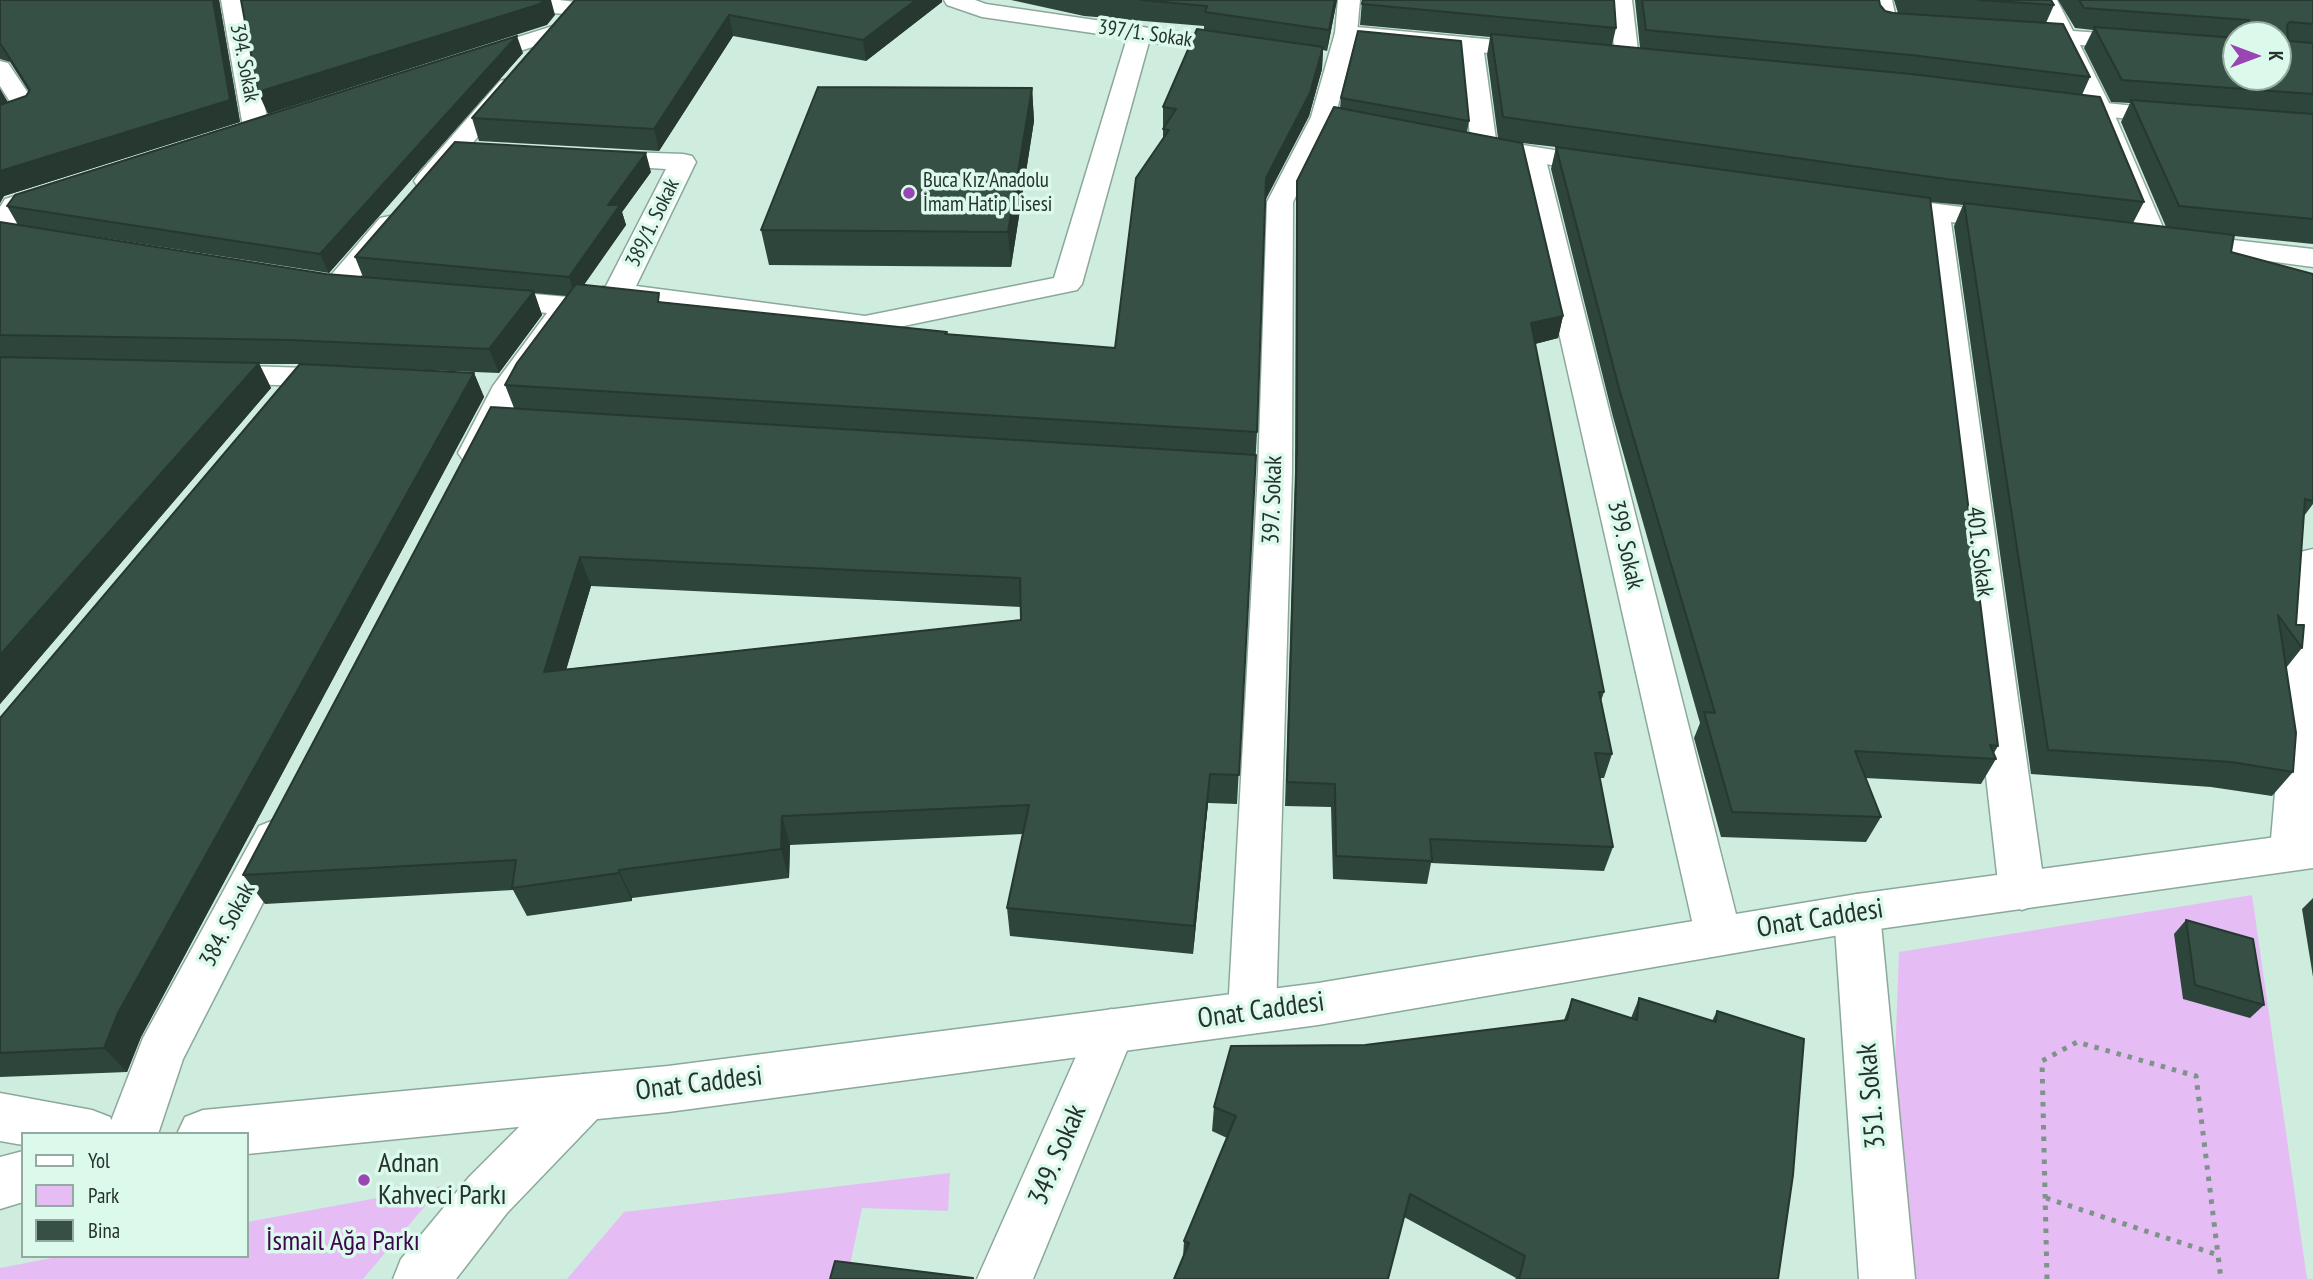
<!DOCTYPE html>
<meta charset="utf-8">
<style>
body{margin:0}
#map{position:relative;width:2313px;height:1279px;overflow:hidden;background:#cfeddf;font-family:"PT Sans Narrow",sans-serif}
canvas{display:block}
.legend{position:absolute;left:21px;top:1132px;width:228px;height:126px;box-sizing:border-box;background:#dcfaec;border:2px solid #93aaa0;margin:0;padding:9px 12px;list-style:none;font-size:21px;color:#26322d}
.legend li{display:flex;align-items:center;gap:14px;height:35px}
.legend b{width:35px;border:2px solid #93aaa0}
.north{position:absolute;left:2222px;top:21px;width:70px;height:70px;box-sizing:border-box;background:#dcfaec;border:2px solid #93aaa0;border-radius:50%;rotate:90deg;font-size:19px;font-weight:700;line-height:28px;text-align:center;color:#26322d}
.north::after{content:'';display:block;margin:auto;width:24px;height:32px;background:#9945b3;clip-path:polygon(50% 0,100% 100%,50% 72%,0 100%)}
</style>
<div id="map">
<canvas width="2313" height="1279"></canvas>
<ul class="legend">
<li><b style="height:9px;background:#fff"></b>Yol</li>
<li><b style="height:19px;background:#e6bcf5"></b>Park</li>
<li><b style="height:19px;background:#365045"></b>Bina</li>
</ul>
<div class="north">K</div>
</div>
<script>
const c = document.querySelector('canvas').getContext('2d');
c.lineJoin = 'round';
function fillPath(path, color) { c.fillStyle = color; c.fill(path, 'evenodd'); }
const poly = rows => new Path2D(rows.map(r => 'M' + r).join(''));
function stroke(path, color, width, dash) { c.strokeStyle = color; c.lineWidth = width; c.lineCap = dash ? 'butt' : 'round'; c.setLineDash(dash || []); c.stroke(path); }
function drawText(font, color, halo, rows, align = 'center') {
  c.font = font + ' "PT Sans Narrow",sans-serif'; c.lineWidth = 7; c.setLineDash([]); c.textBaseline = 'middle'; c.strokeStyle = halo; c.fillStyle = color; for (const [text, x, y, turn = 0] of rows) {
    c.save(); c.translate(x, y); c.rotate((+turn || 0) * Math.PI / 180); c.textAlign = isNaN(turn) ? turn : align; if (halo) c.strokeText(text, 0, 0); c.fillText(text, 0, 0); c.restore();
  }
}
fillPath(poly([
 [2252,895,2307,1279,1887,1279,1899,952],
 [950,1173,948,1211,862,1208,847,1279,567,1279,624,1212],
 [442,1186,363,1279,0,1279,0,1268,62,1256,247,1256,247,1222]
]), '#e6bcf5');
const minor = poly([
 [221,0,243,0,269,127,265,132,256,135,247,132,243,127,221,0],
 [473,0,559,0,584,3,587,8,584,13,576,15,484,7,476,5,473,0],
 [944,0,975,0,986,4,1245,42,1253,44,1256,49,1253,54,1245,56,1149,42,1082,284,1077,290,865,334,619,301,597,307,587,304,582,298,587,292,606,286,666,169,586,164,582,159,586,154,595,151,683,154,692,156,696,162,636,286,865,316,1054,278,1127,38,982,17,947,5,944,0],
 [1338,0,1360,0,1357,33,1335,117,1293,202,1292,472,1276,1012,1269,1027,1252,1033,1235,1027,1228,1012,1258,472,1267,202,1311,117,1335,33,1338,0],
 [1610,0,1632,0,1639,59,1635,64,1619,64,1615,59,1610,0],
 [1870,0,1892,0,1896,18,1920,19,1928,21,1931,26,1928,31,1920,33,1878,29,1870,0],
 [2035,0,2057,0,2073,31,2236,43,2236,57,2080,45,2113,111,2168,239,2164,245,2154,247,2144,245,2140,239,2089,111,2056,44,2018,41,2010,39,2007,34,2010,29,2018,27,2049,30,2035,0],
 [553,26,561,28,564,33,561,38,469,67,461,65,457,60,461,55,553,26],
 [1472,38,1480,40,1483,45,1497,147,1493,152,1484,155,1475,152,1471,147,1461,45,1464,40,1472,38],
 [0,61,8,63,40,111,37,116,0,130,0,114,14,108,0,86,0,61],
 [508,79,516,81,520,86,516,91,436,187,427,189,418,187,414,181,418,175,500,81,508,79],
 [1532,148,1541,151,1545,156,1741,934,1734,948,1718,954,1702,948,1695,934,1519,156,1523,151,1532,148],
 [58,183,67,185,71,191,67,197,25,211,10,233,0,235,0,207,5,199,58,183],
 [390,216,400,218,404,224,400,230,347,292,337,295,327,292,322,286,327,280,380,218,390,216],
 [487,290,568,297,579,300,583,306,524,387,487,460,475,463,463,460,458,453,493,386,547,313,477,305,472,299,477,293,487,290],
 [212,365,341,369,352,371,357,378,352,385,341,387,212,383,201,381,196,374,201,367,212,365],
 [2313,549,2313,853,2308,864,2292,869,2276,864,2270,851,2295,561,2300,552,2313,549],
 [274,820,289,826,296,838,183,1059,158,1134,106,1134,143,1038,259,826,274,820],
 [1857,894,1873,899,1880,913,1915,1279,1859,1279,1834,913,1841,899,1857,894],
 [1111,1009,1128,1016,1135,1031,1033,1279,977,1279,1094,1016,1111,1009],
 [584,1074,602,1080,609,1097,602,1114,507,1213,456,1279,393,1279,401,1259,469,1177,566,1080,584,1074]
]);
const tertiary = poly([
 [1346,26,1539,44,1547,46,1551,51,1547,56,1539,58,1338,38,1335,33,1338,28,1346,26],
 [2055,98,2176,110,2185,112,2188,117,2185,122,2176,124,2046,110,2043,105,2046,100,2055,98],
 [1473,137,1604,158,1613,160,1617,166,1613,172,1604,174,1464,150,1460,145,1464,140,1473,137],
 [1882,197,2009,213,2019,215,2023,221,2019,227,2009,229,1951,222,2045,891,2038,904,2022,910,2006,904,1999,891,1923,218,1872,211,1868,205,1872,199,1882,197],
 [2180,234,2313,249,2313,267,2170,248,2166,242,2170,236,2180,234]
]);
const secondary = poly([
 [2313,832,2313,868,1857,932,1318,1025,668,1112,247,1154,247,1134,177,1134,185,1117,203,1110,668,1066,1318,983,1857,894,2313,832],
 [0,1093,92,1110,110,1117,118,1134,23,1134,23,1145,0,1141,0,1093],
 [23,1151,23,1202,0,1209,0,1157,23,1151]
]);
stroke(minor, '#8ba89a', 3);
stroke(tertiary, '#8ba89a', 3);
stroke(secondary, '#8ba89a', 3);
stroke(poly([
 [2046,1198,2218,1255,2221,1279],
 [2047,1279,2042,1061,2077,1042,2196,1076,2218,1255]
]), '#7e938a', 5, [4.5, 7]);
fillPath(minor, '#fff');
fillPath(tertiary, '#fff');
fillPath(secondary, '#fff');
fillPath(poly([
 [0,0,219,0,240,122,4,196,0,203,0,89,8,102,26,96,29,92,10,62,0,59],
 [575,0,942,2,866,61,733,36,659,151,479,141,472,118],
 [1011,0,1337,0,1327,51,1323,50,1322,69,1309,116,1265,201,1257,432,1237,804,1208,803,1193,954,1010,936,1007,908,1023,834,790,845,789,878,632,898,632,901,527,916,513,890,265,904,243,875,514,408,505,385,567,296,534,293,542,315,499,373,328,366,474,373,484,397,141,1037,127,1072,0,1077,0,718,300,364,259,364,271,388,0,704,0,222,18,225,7,206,523,53,329,273,53,230,326,274,363,277,355,257,651,172,622,212,626,225,584,285,662,302,947,332,947,334,1115,348,1163,138,1163,107,1204,30,1204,26,1084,16],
 [591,586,1021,607,1021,620,566,669],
 [1362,0,1614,0,1616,28,1612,45,1640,48,1635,0,1879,0,1880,5,1885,11,1898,13,1894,0,2051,0,2054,5,2046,23,2090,77,2082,95,2144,202,2133,223,2166,227,2121,122,2130,103,2111,102,2084,48,2093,30,2075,28,2058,0,2313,0,2313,244,2234,236,2231,252,2313,274,2313,504,2304,516,2296,625,2302,648,2286,668,2293,772,2272,796,2211,787,2031,774,1954,226,1963,205,1930,202,1998,746,1994,753,1996,759,1981,784,1865,778,1881,817,1866,842,1721,837,1694,738,1700,723,1613,417,1551,169,1556,147,1522,143,1563,316,1558,338,1535,344,1604,692,1601,701,1612,754,1604,778,1599,778,1613,847,1604,871,1431,863,1427,884,1333,879,1331,807,1285,806,1295,472,1296,203,1297,181,1340,108,1341,98,1469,121,1467,132,1498,138,1487,55,1490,37,1360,25],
 [2236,35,2278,35,2236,77],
 [1032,88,1034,121,1011,267,769,265,761,230],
 [2313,898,2313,977,2302,909],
 [2186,920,2264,1005,2250,1018,2183,999,2174,934],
 [1639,998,1712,1021,1717,1011,1778,1279,1515,1279,1516,1278,1404,1217,1183,1257,1184,1241,1227,1138,1212,1131,1214,1107,1365,1045,1564,1020,1572,999,1631,1018]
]), '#2e453b');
fillPath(poly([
 [213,0,219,0,240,122,4,196,0,203,0,171],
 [544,0,551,0,555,15,547,25,268,114,258,92],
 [916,0,942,0,942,2,866,61,863,40],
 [1335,0,1337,0,1327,51,1329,30],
 [729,15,733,36,659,151,654,129],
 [517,36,523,53,329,273,320,254],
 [1323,47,1322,69,1309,116,1264,202,1266,178],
 [1032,88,1034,121,1011,267,1008,232],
 [0,89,10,107,0,113],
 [646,153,651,172,622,212,626,225,575,297,569,277,608,205],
 [534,291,542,315,499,373,489,349],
 [1563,316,1558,338,1527,346,1531,323],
 [259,363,271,388,0,704,0,655],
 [474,373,484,397,141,1037,127,1072,104,1048,118,1013],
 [580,557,591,586,557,701,544,672],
 [1210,774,1208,803,1193,954,1194,926],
 [782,816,790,845,789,878,781,849],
 [619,870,632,898,632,901,619,873]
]), '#263830');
const building = poly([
 [0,0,213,0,230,100,0,171,0,105,26,96,30,90,0,43,0,0],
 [241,0,544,0,540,4,258,92,241,0],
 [575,0,916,0,863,40,729,15,654,129,472,118,575,0],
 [1141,0,1335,0,1329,30,1205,12,1207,6,1141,0],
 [1363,0,1614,0,1616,28,1362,4,1363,0],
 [1642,0,1879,0,1880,5,1885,11,1893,13,2063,24,2090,77,1911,55,1646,30,1642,0],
 [1978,0,2051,0,2054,5,1978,0],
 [2079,0,2313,0,2313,24,2290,22,2287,25,2288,41,2313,43,2313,94,2122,80,2094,27,2236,38,2236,77,2278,77,2278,35,2250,35,2249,20,2084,8,2079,0],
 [1197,29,1323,47,1310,93,1266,178,1257,432,505,385,517,363,576,284,659,293,658,302,947,332,945,334,1115,348,1136,178,1169,130,1163,129,1176,109,1163,107,1197,29],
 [1358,31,1461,41,1469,121,1341,98,1358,31],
 [1491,34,1911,74,2100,97,2144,202,1946,179,1503,117,1491,34],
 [517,36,320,254,7,206,15,195,517,36],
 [818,87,1032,88,1008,232,761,230,818,87],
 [2131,100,2313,114,2313,219,2179,206,2131,100],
 [1334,107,1522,143,1563,316,1531,323,1604,692,1599,692,1612,754,1595,753,1613,847,1430,839,1432,861,1336,856,1335,784,1287,782,1297,448,1297,181,1334,107],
 [455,142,646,153,608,205,620,205,569,277,355,257,455,142],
 [1556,147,1930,198,1998,746,1990,745,1996,759,1855,751,1881,817,1732,812,1704,712,1715,713,1620,392,1556,147],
 [1964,203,2234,235,2231,252,2313,274,2313,501,2305,499,2296,625,2304,625,2302,648,2278,615,2296,733,2293,772,2231,762,2048,750,1964,203],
 [0,222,326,274,534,291,489,349,290,340,0,335,0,222],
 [0,357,259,363,0,655,0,357],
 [300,364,474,373,118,1013,104,1048,0,1053,0,718,300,364],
 [491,407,1256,455,1239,775,1210,774,1194,926,1007,908,1029,805,782,816,781,849,619,870,619,873,512,888,516,860,243,875,491,407],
 [580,557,1020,578,1021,620,544,672,580,557],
 [2186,920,2253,939,2264,1005,2195,985,2186,920],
 [1639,998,1716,1022,1717,1011,1804,1039,1793,1175,1778,1279,1519,1279,1525,1256,1410,1194,1388,1279,1174,1279,1189,1243,1184,1241,1236,1116,1214,1107,1231,1046,1365,1045,1567,1020,1572,999,1637,1020,1639,998],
 [835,1261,973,1278,973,1279,830,1279,835,1261]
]);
fillPath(building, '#365045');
stroke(building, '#263830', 2);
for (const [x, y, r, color] of [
 [909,193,7,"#9945b3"],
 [364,1180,7,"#9945b3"]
]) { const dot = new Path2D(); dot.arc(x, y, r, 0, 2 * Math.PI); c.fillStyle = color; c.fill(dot); stroke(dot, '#dcfaec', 2.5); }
drawText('21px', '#26322d', '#dcfaec', [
 ["397/1. Sokak",1145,34,8],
 ["394. Sokak",244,63,79],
 ["389/1. Sokak",653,223,-64]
]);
drawText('21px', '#26322d', '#dcfaec', [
 ["Buca Kız Anadolu",923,181],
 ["İmam Hatip Lisesi",923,205]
], 'left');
drawText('24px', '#26322d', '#dcfaec', [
 ["397. Sokak",1273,500,-88],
 ["399. Sokak",1625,545,77],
 ["401. Sokak",1979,552,83],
 ["384. Sokak",228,925,-62]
]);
drawText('28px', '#26322d', '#dcfaec', [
 ["Onat Caddesi",1820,919,-9],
 ["Onat Caddesi",1261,1011,-8],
 ["Onat Caddesi",699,1084,-7],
 ["351. Sokak",1872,1096,-95],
 ["349. Sokak",1058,1155,-67]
]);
drawText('28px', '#26322d', '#dcfaec', [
 ["Adnan",378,1164],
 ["Kahveci Parkı",378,1196]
], 'left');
drawText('28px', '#400750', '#dcfaec', [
 ["İsmail Ağa Parkı",343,1242]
]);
</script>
